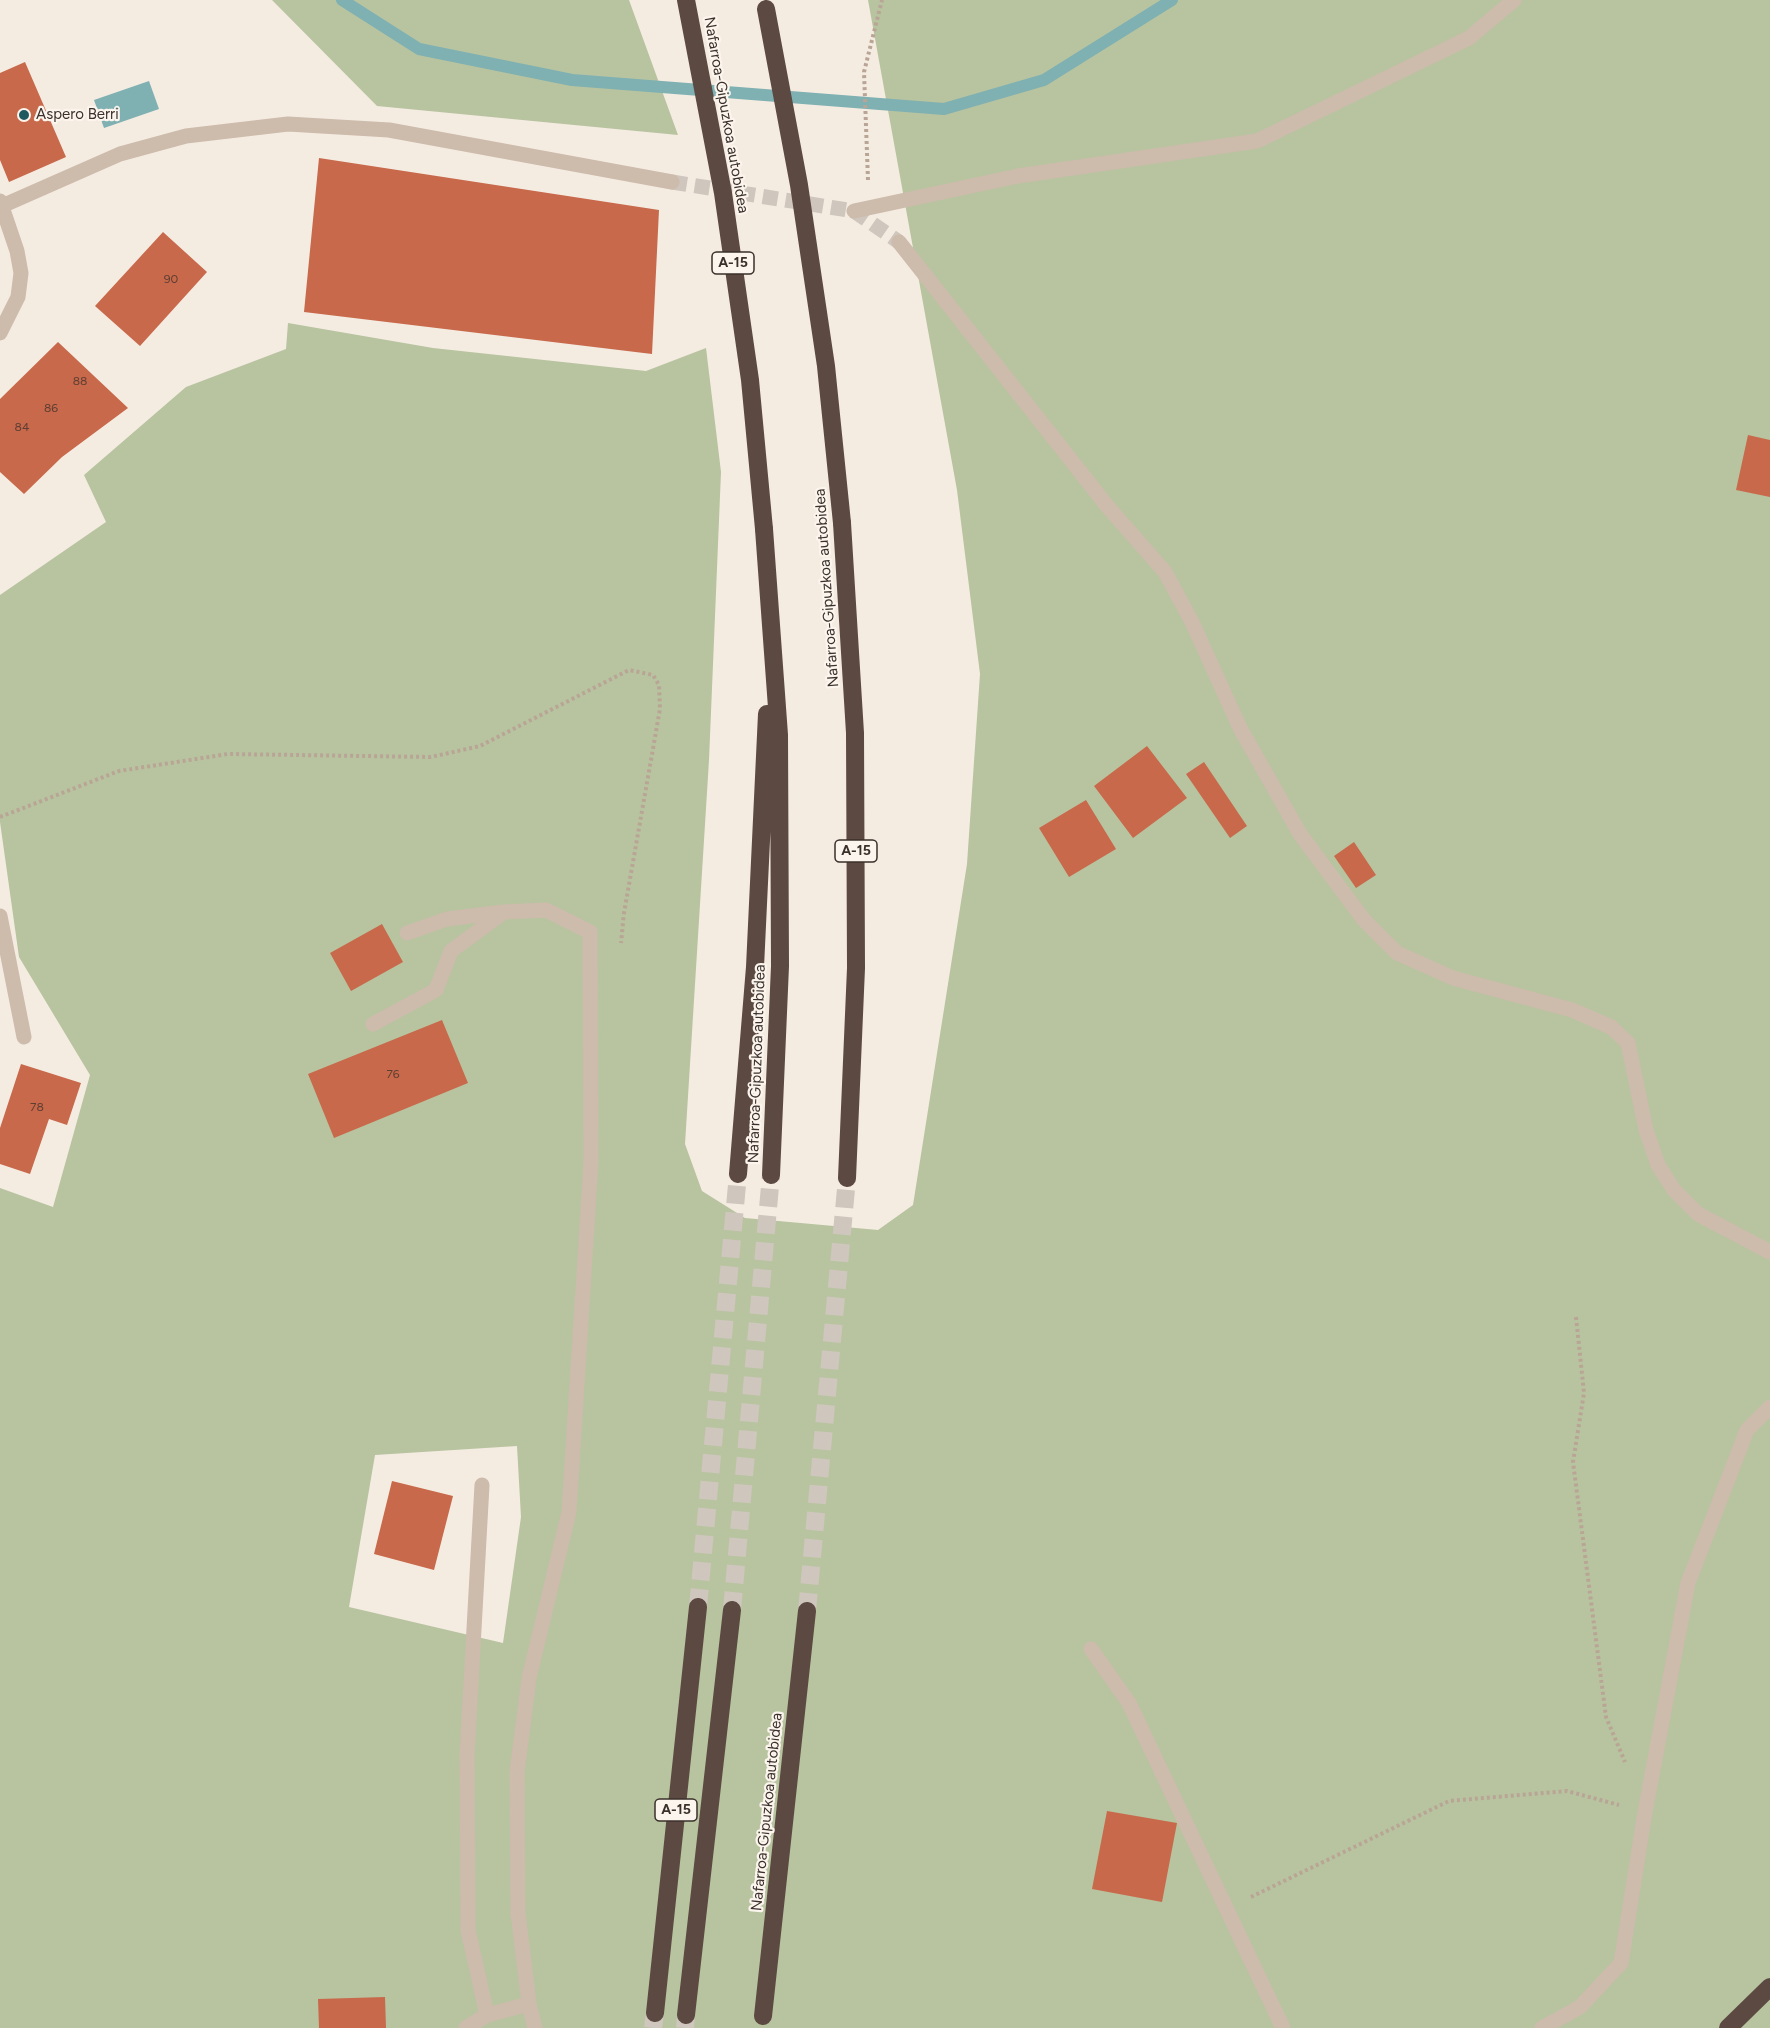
<!DOCTYPE html>
<style>
body{margin:0}
canvas{display:block;background:#f4ebe1}
</style>
<canvas width="1770" height="2028"></canvas>
<script>
const c = document.querySelector('canvas').getContext('2d');
c.lineJoin = 'round';
function fillPath(path, color) { c.fillStyle = color; c.fill(path, 'evenodd'); }
const poly = rows => new Path2D(rows.map(r => 'M' + r).join(''));
function stroke(path, color, width, dash) { c.strokeStyle = color; c.lineWidth = width; c.lineCap = dash ? 'butt' : 'round'; c.setLineDash(dash || []); c.stroke(path); }
function drawText(font, color, halo, rows, align = 'center') {
  c.font = font + ' Figtree,sans-serif'; c.lineWidth = 4.5; c.setLineDash([]); c.textBaseline = 'middle'; c.strokeStyle = halo; c.fillStyle = color; for (const [text, x, y, turn = 0] of rows) {
    c.save(); c.translate(x, y); c.rotate((+turn || 0) * Math.PI / 180); c.textAlign = isNaN(turn) ? turn : align; if (halo) c.strokeText(text, 0, 0); c.fillText(text, 0, 0); c.restore();
  }
}
fillPath(poly([
 [272,0,629,0,678,135,377,106],
 [868,0,1770,0,1770,2028,0,2028,0,1188,53,1207,90,1075,19,957,0,822,0,595,106,522,84,475,186,387,286,349,288,323,433,348,646,371,706,348,721,472,709,760,685,1144,702,1191,745,1218,878,1230,913,1205,967,864,980,674,957,490],
 [517,1446,521,1517,503,1643,349,1607,375,1455]
]), '#b8c4a0');
fillPath(poly([
 [149,81,159,109,104,128,94,100]
]), '#7fb0b2');
stroke(poly([
 [342,0,419,49,572,80,944,109,1044,80,1172,0]
]), '#7fb0b2', 12);
fillPath(poly([
 [25,62,66,157,9,182,0,160,0,73],
 [319,158,659,210,652,354,304,312],
 [163,232,207,272,140,346,95,306],
 [58,342,128,408,62,457,24,494,0,472,0,399],
 [1748,435,1770,440,1770,497,1736,490],
 [1147,746,1187,798,1133,838,1094,786],
 [1204,762,1247,826,1230,838,1186,774],
 [1086,800,1116,849,1069,877,1039,828],
 [1354,842,1376,875,1356,888,1334,856],
 [382,924,403,962,351,991,330,953],
 [442,1020,468,1083,334,1138,308,1074],
 [21,1064,81,1083,67,1125,49,1119,30,1174,0,1164,0,1128],
 [392,1481,453,1496,434,1570,374,1554],
 [1107,1811,1177,1823,1162,1902,1092,1889],
 [385,1997,386,2028,319,2028,318,1999]
]), '#c8694b');
stroke(poly([
 [672,182,854,211,899,242]
]), '#cfc6bd', 15, [15, 8]);
stroke(poly([
 [698,1607,738,1174],
 [732,1610,771,1175],
 [807,1611,847,1178],
 [653,2028,655,2013],
 [685,2028,686,2015]
]), '#cfc6bd', 18, [18, 9]);
stroke(poly([
 [868,180,864,72,882,0],
 [0,817,119,771,228,754,431,757,480,746,629,670,653,675,659,685,660,709,624,913,621,943],
 [1576,1317,1584,1393,1573,1462,1606,1717,1625,1762],
 [1251,1897,1449,1801,1567,1791,1619,1805]
]), '#b9a596', 4, [3, 3]);
stroke(poly([
 [0,201,17,251,21,273,18,297,0,333],
 [2,206,120,154,186,136,288,124,389,130,672,182],
 [854,211,1018,176,1257,141,1469,38,1514,0],
 [899,242,1108,507,1165,572,1192,622,1240,728,1300,834,1364,920,1397,953,1453,978,1572,1010,1611,1027,1628,1043,1646,1130,1658,1165,1674,1190,1698,1214,1770,1252],
 [0,916,24,1037],
 [407,933,447,919,503,912],
 [373,1024,436,990,451,951,504,912,546,910,590,932,591,1162,569,1512,529,1678,517,1772,518,1913,529,2004,535,2028],
 [482,1485,467,1755,468,1930,487,2015],
 [1091,1649,1129,1703,1283,2028],
 [466,2028,487,2015,529,2004],
 [1542,2028,1580,2007,1621,1963,1645,1812,1688,1583,1747,1430,1770,1407]
]), '#cdbbac', 15);
stroke(poly([
 [842,523,855,733,856,968,847,1178],
 [764,529,779,735,780,966,771,1175],
 [738,1174,755,967,767,714],
 [655,2013,698,1607],
 [686,2015,732,1610],
 [763,2016,807,1611],
 [1728,2028,1770,1987]
]), '#5c4a42', 18);
stroke(poly([
 [686,0,723,193,750,380,764,529],
 [766,9,799,185,826,366,842,523]
]), '#5c4a42', 18);
for (const [x, y, r, color] of [
 [24,115,6,"#1f5a5e"]
]) { const dot = new Path2D(); dot.arc(x, y, r, 0, 2 * Math.PI); c.fillStyle = color; c.fill(dot); stroke(dot, '#fbf5ee', 2); }
drawText('12px', '#5e3e33', null, [
 ["90",171,279],
 ["88",80,381],
 ["86",51,408],
 ["84",22,427],
 ["76",393,1074],
 ["78",37,1107]
]);
for (const [x, y, w] of [
 [733,263,42],
 [856,851,42],
 [676,1810,42]
]) { const box = new Path2D(); box.roundRect(x - w / 2, y - 11, w, 22, 4.5); c.fillStyle = '#fbf5ee'; c.fill(box); stroke(box, '#3b302b', 1.5); }
drawText('bold 14px', '#3b302b', null, [
 ["A-15",733,263],
 ["A-15",856,851],
 ["A-15",676,1810]
]);
drawText('15px', '#3b302b', '#fbf5ee', [
 ["Aspero Berri",36,115]
], 'left');
drawText('15px', '#3b302b', '#fbf5ee', [
 ["Nafarroa-Gipuzkoa autobidea",726,115,80],
 ["Nafarroa-Gipuzkoa autobidea",827,588,-94],
 ["Nafarroa-Gipuzkoa autobidea",757,1064,-88],
 ["Nafarroa-Gipuzkoa autobidea",767,1812,-84]
]);
</script>
